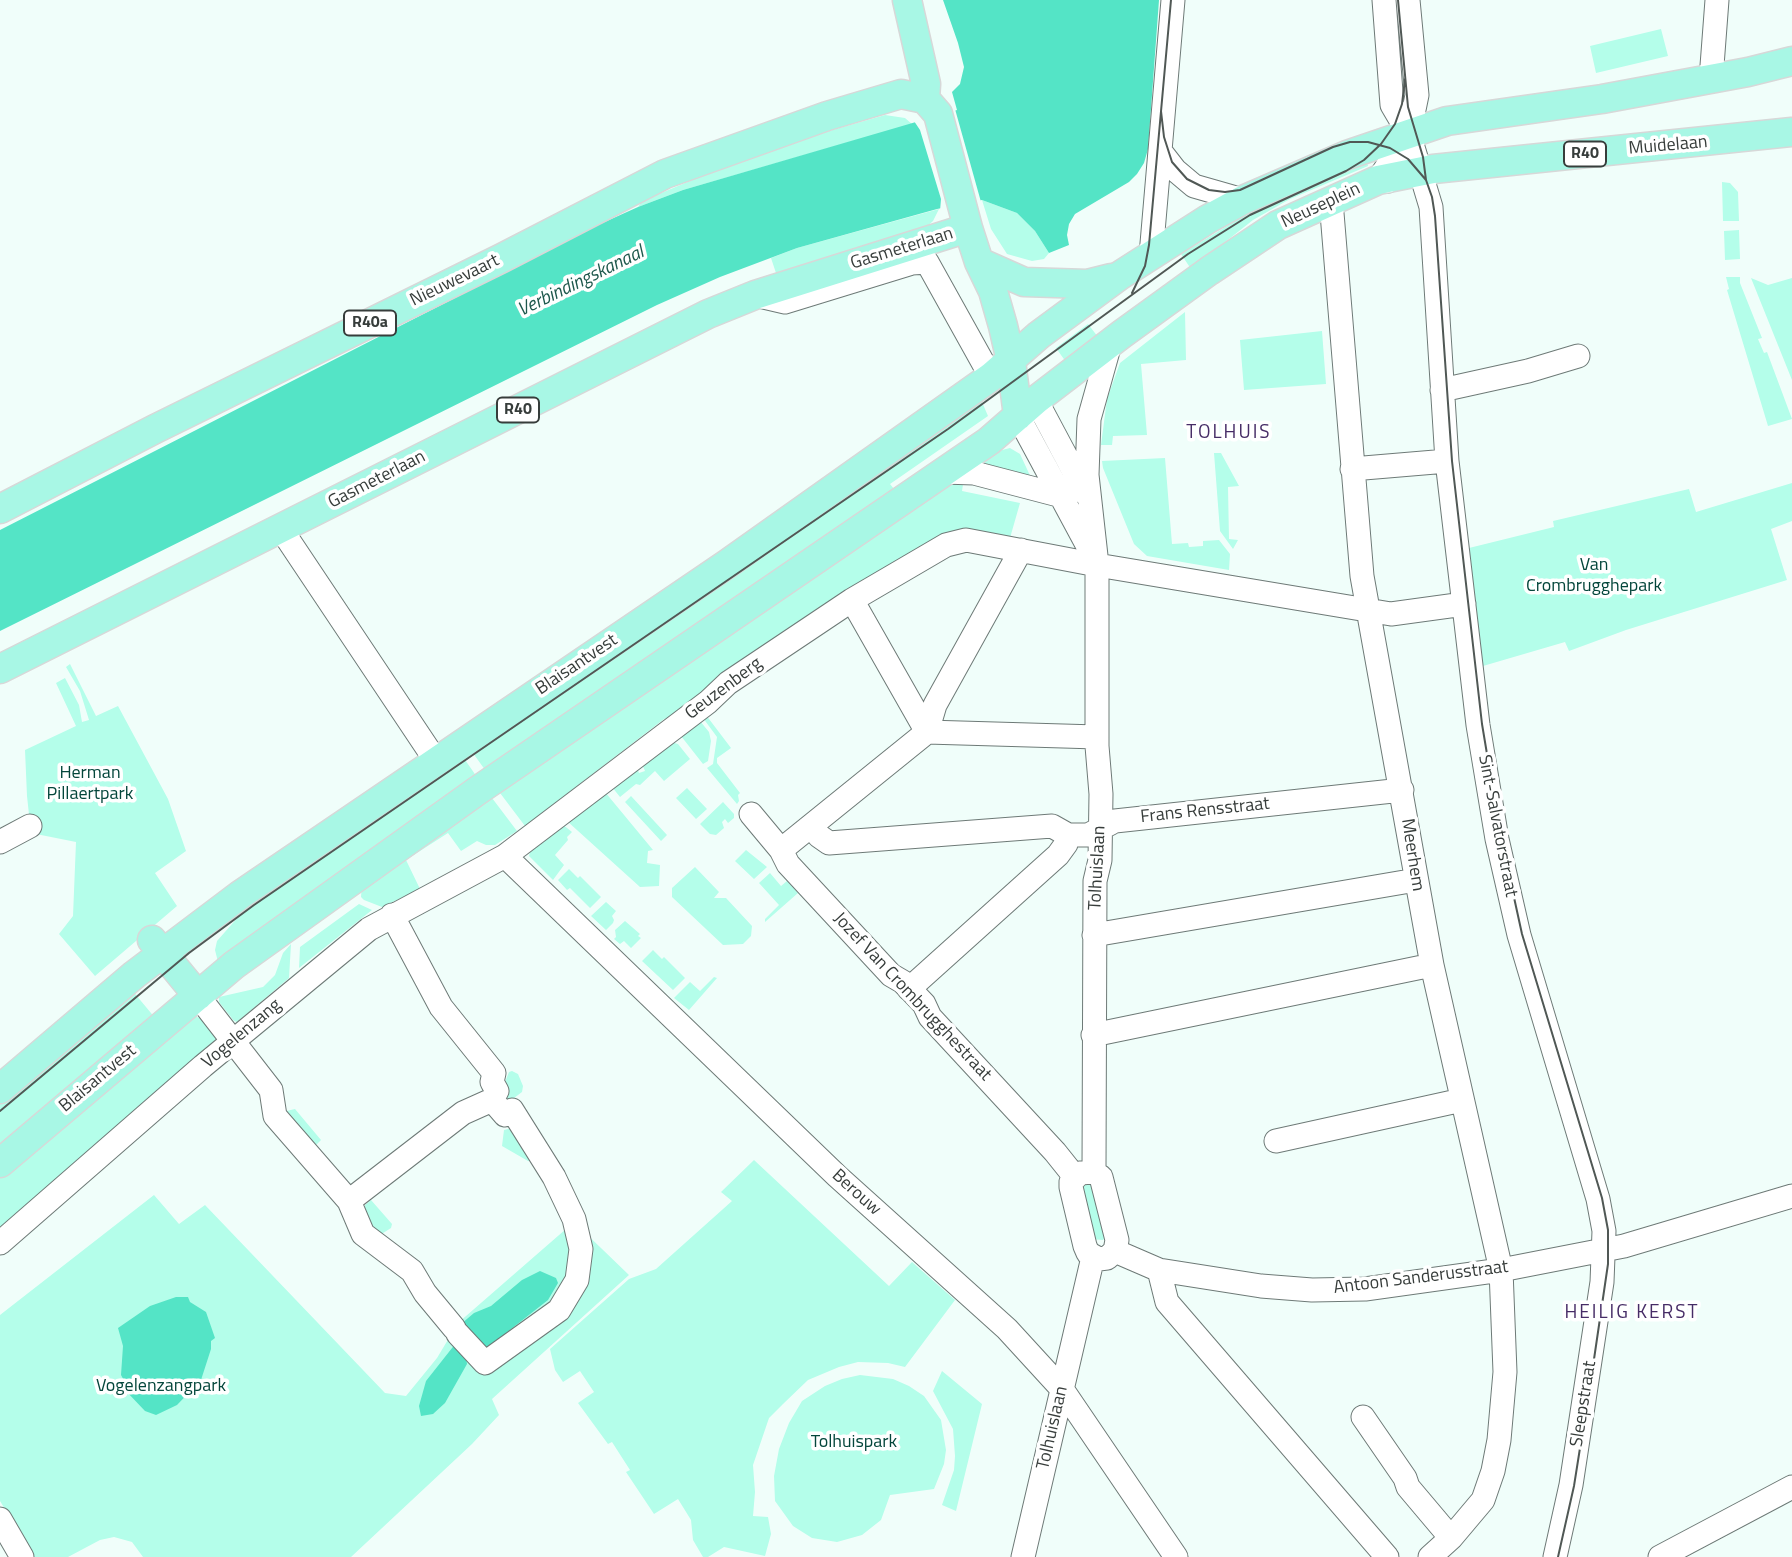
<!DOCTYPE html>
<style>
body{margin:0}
canvas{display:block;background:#f0fefa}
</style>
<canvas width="1792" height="1557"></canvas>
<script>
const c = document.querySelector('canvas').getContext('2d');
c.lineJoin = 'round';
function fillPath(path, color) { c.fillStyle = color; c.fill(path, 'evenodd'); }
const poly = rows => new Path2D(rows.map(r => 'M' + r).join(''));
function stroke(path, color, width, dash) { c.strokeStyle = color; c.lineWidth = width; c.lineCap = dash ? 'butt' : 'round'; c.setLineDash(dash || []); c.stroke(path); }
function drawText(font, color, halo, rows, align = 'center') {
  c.font = font + ' "Titillium Web",sans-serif'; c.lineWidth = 7; c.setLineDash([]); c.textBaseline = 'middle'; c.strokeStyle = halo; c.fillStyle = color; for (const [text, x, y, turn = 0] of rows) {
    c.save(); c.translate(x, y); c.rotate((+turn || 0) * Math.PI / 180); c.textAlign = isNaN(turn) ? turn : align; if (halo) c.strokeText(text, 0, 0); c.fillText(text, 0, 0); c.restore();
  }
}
fillPath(poly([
 [1661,29,1668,56,1596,73,1590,46],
 [885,115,905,118,912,124,683,190,638,207,642,201,714,171,829,131],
 [1366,159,1368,166,1290,199,1253,220,1191,269,1181,254,1250,212],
 [1722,182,1730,183,1738,192,1739,221,1723,221],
 [982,200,1017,213,1035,231,1049,253,1044,259,1032,261,1007,254,991,229],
 [939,209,933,221,923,230,777,276,771,258,797,248],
 [1739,230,1740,259,1725,260,1724,231],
 [1726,277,1740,277,1740,283,1762,338,1758,339,1764,353,1767,352,1792,419,1768,426,1727,290,1729,289],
 [1751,278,1768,285,1792,278,1792,380],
 [1185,312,1186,360,1141,364,1147,435,1113,436,1112,445,1101,445,1107,399,1120,363],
 [1088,324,1098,337,1066,362,1056,348],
 [1322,331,1326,384,1244,390,1240,340],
 [982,402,988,416,890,484,894,489,488,774,470,749],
 [1010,448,1020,454,1033,482,974,468,1002,450],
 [1214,453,1221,453,1239,486,1228,487,1229,539,1238,540,1233,549,1220,531],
 [1165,458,1172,544,1188,543,1189,547,1203,546,1203,541,1219,540,1230,554,1229,570,1147,556,1134,544,1103,468,1102,461],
 [964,478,962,491,1020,503,1010,538,966,532,678,715,664,719,525,826,497,789,886,523,894,523,956,479],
 [1792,483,1792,521,1771,529,1787,580,1626,630,1569,651,1565,642,1483,666,1469,548,1554,527,1553,521,1689,489,1696,512],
 [70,664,96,716,118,706,168,799,186,851,155,873,177,906,95,976,59,934,73,916,76,842,31,833,27,796,25,750,76,726,56,683,65,678,79,705,82,722,89,720,80,691,66,667],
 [706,715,731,748,717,758,717,763,740,793,738,795,739,801,737,804,707,768,713,764,717,737,703,718],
 [700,721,709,732,711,741,708,761,703,764,681,736],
 [671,742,678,744,690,759,664,781,655,771,640,785,636,784,620,797,612,787,637,768,639,773,645,771,642,764],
 [461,754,479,780,218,962,215,950,217,941,239,916],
 [687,788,707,809,696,819,676,798],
 [605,792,653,850,648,851,647,863,660,865,659,886,640,887,567,821],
 [489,794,517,831,495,845,486,845,477,841,461,851,448,833,406,860,420,889,382,907,364,900,361,897,362,883],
 [631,796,667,835,661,841,625,802],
 [723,802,734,814,734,818,728,823,725,819,722,822,724,828,716,835,710,834,700,824],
 [562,824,572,832,567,837,568,840,555,855,564,865,553,880,529,856,532,845],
 [746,850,767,867,754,879,735,861],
 [695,867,719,892,714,898,726,898,752,926,751,936,743,944,723,945,672,897,672,888],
 [569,869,578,878,580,876,601,897,590,908,570,888,567,890,558,880],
 [770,873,781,886,787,881,798,893,765,922,765,919,779,905,759,883],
 [606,902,616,911,612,916,614,920,613,923,606,930,591,916],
 [359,904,372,910,299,968,300,947],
 [625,921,640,934,638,936,641,938,631,948,624,941,620,944,614,939,616,937,615,930],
 [291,944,289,978,237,1022,234,1021,219,1002,219,997,263,987,275,975,283,953],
 [653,950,662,959,664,957,685,978,673,990,642,961],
 [714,977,717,978,689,1010,674,998,690,982,700,991],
 [131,989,156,1019,0,1152,0,1102],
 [193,1016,200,1018,215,1036,216,1042,0,1234,0,1175],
 [509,1072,512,1071,518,1074,523,1086,522,1092,510,1101,507,1100,505,1096,505,1082],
 [295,1109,321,1140,311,1150,282,1112],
 [512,1128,533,1161,528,1161,502,1146,504,1130],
 [754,1160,889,1286,912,1262,955,1300,905,1367,888,1363,858,1362,839,1367,808,1380,783,1404,769,1418,753,1465,755,1492,753,1516,768,1517,771,1534,765,1556,724,1547,708,1557,703,1557,693,1540,691,1520,678,1499,654,1514,626,1472,630,1470,612,1442,608,1444,578,1403,594,1392,580,1371,563,1382,555,1370,550,1349,629,1279,656,1269,732,1201,721,1192],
 [1081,1181,1093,1181,1108,1232,1103,1240,1090,1239],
 [154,1195,179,1224,205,1205,385,1393,406,1396,437,1358,458,1323,574,1222,629,1275,492,1399,499,1415,472,1444,351,1557,143,1557,132,1542,114,1537,100,1540,68,1557,34,1557,0,1501,0,1315],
 [371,1200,392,1224,391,1228,380,1235,376,1235,365,1215,365,1205],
 [942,1371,982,1404,956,1511,942,1505,954,1470,955,1456,953,1429,933,1391],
 [860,1375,893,1379,909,1386,924,1396,941,1420,946,1450,944,1464,934,1489,890,1495,881,1520,862,1535,837,1542,812,1538,793,1526,775,1501,774,1476,779,1449,789,1423,802,1401,825,1386,842,1379]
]), '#b4feea');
fillPath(poly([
 [943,0,1159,0,1148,149,1144,163,1137,174,1129,182,1075,214,1069,224,1067,235,1069,245,1049,253,1035,231,1017,213,982,200,937,209,797,248,720,277,657,305,0,631,0,530,598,225,638,207,683,190,957,110,952,92,960,84,964,67,958,43],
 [540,1271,556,1278,558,1283,548,1300,506,1333,503,1341,494,1349,466,1356,467,1364,445,1403,433,1414,421,1416,419,1406,426,1381,456,1343,461,1324,474,1313,491,1306,522,1280],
 [176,1297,188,1297,190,1302,206,1312,215,1338,211,1341,211,1349,201,1380,177,1405,156,1415,145,1411,126,1391,127,1386,121,1375,123,1346,118,1328,150,1306]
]), '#54e4c6');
fillPath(poly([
 [955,109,981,202,940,211,941,199,920,130,914,121]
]), '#f0fefa');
const minor = poly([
 [1384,0,1392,105,1409,134,1431,207,1447,461,1478,725,1497,839,1519,935,1598,1199,1604,1231,1602,1282,1571,1485,1555,1557],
 [1711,79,1717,0],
 [1161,152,1175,170,1194,186,1243,200],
 [1388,181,1378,180,1409,134,1417,95,1408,0],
 [1331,201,1362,576,1432,965,1501,1270,1505,1372,1499,1440,1493,1471,1483,1500,1451,1538,1430,1557],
 [1151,255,1173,0],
 [755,295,785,302,912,263,927,262,991,377],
 [1442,390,1528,371,1578,356],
 [1036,400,1086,494],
 [1018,416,1090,550],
 [1352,469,1447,461],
 [943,472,974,473,1062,496],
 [281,529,436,761],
 [852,600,927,732,1097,737],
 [751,814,781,850,788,864,891,975,903,982,924,1004,930,1017,1055,1152,1075,1177],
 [811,826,819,836,829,843,1052,826,1068,835,1088,835,1115,821,1402,790],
 [0,842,30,826],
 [781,850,927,732,935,705,1021,550],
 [505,856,837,1176,1007,1329,1062,1389,1176,1557],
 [392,915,441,1007,494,1073,492,1082,497,1091,492,1100],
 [1094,935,1416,880],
 [909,989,1058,855,1066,844,1068,835],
 [198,996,271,1090,275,1116,349,1201,363,1234,412,1271,425,1293,454,1328],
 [1093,1035,1432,965],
 [1276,1141,1462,1100],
 [1094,1172,1080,1173,1071,1182,1071,1187,1085,1246,1088,1253,1099,1259,1107,1258,1115,1251,1117,1240,1101,1177,1094,1172,1095,881,1100,860,1101,794,1097,746,1097,565,1087,475,1089,419,1110,344],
 [349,1201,463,1113,492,1100],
 [0,1243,203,1066,369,929,505,856,708,702,728,683,852,600,946,545,966,540,1097,565,1391,614,1464,604],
 [1115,1251,1159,1270,1261,1286,1312,1290,1365,1289,1501,1270,1624,1246,1792,1196],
 [1159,1270,1167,1302,1387,1557],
 [458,1334,485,1363,559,1310,577,1280,581,1249,574,1219,554,1177,512,1110,505,1115,492,1100],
 [1363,1417,1405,1478,1408,1487,1451,1538],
 [0,1519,22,1557],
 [1023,1557,1093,1257],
 [1660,1557,1792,1487]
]);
const major = poly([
 [907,0,926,84,925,99,938,114,968,228,979,262,993,291,1003,326,1011,361,1018,416],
 [979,262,1024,282,1087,284,1111,278],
 [0,509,155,429,502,258,665,174,827,116,901,94,925,99],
 [0,669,708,314,755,295,968,228],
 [152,940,198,996],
 [0,1089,134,975,240,895,727,564,991,377,1039,335,1119,276,1208,219,1243,200,1347,155,1447,121,1602,99,1748,72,1792,61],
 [0,1163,234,965,477,791,989,441,1036,400,1122,334,1209,271,1278,225,1378,180,1433,169,1792,132]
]);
stroke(minor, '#6e7a77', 25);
stroke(major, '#d7d8d8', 31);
stroke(minor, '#fff', 23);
stroke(major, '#a8f7e5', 28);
stroke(poly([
 [1398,0,1408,107,1423,157,1426,180],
 [1161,111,1164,137,1172,162,1187,179,1209,190,1225,192,1240,190,1333,147,1350,142,1368,142,1390,148,1408,159,1426,180,1432,197,1435,216,1452,461,1482,724,1501,838,1522,934,1602,1198,1608,1230,1608,1264,1593,1366,1574,1486,1558,1557],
 [1132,293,1145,266,1149,245,1171,0],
 [0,1111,189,953,254,905,948,429,1188,254,1250,215,1346,171,1364,160,1381,144,1395,124,1402,104,1405,79]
]), '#505855', 2);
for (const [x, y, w] of [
 [1585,154,42],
 [370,323,52],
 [518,410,42]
]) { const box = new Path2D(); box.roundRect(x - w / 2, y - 12.5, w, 25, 5); c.fillStyle = '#fff'; c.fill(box); stroke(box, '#373d3b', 2); }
drawText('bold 16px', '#373d3b', null, [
 ["R40",1585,154],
 ["R40a",370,323],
 ["R40",518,410]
]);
drawText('18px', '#373d3b', '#fff', [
 ["Muidelaan",1668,146,-5],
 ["Neuseplein",1321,206,-25],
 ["Gasmeterlaan",902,249,-17],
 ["Nieuwevaart",455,281,-26],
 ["Gasmeterlaan",377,480,-27],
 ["Blaisantvest",577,665,-34],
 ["Geuzenberg",724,689,-37],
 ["Frans Rensstraat",1205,811,-6],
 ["Sint-Salvatorstraat",1497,826,79],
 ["Meerhem",1412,855,81],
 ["Tolhuislaan",1098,868,-87],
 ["Jozef Van Crombrugghestraat",912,997,47],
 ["Vogelenzang",242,1034,-40],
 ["Blaisantvest",98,1079,-40],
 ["Berouw",856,1193,42],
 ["Antoon Sanderusstraat",1421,1278,-7],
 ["Sleepstraat",1584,1404,-81],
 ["Tolhuislaan",1053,1428,-77]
]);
drawText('18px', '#04463b', '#fff', [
 ["Van",1594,566],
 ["Crombrugghepark",1594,587],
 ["Herman",90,774],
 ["Pillaertpark",90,795],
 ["Vogelenzangpark",161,1387],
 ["Tolhuispark",854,1443]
]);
drawText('italic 19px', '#1e584c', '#fff', [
 ["Verbindingskanaal",581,282,-26]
]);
c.letterSpacing = '2px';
drawText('19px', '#462c66', '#fff', [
 ["TOLHUIS",1229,433],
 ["HEILIG KERST",1632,1313]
]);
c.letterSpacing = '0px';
</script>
